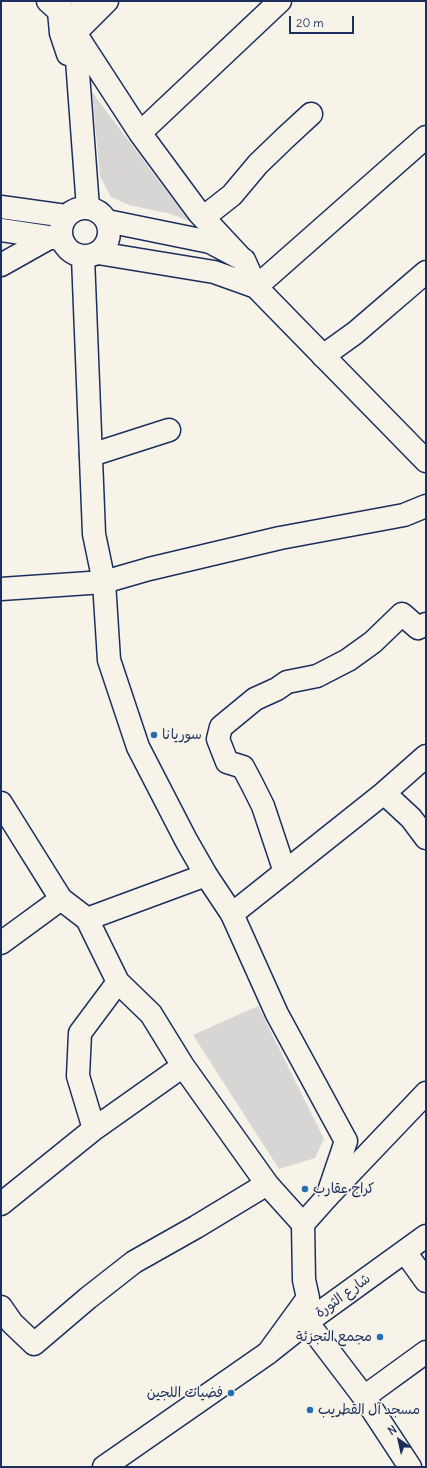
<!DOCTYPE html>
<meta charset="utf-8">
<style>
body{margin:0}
#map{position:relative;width:427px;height:1468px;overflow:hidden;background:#f7f3e8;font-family:Delius,sans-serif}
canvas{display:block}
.frame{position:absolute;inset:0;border:2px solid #1b2f5e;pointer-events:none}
.north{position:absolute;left:379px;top:1420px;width:40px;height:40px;-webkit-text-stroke:3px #f7f3e8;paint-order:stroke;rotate:326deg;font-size:11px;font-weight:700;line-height:16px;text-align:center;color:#1b2f5e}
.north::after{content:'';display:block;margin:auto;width:14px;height:18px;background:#1b2f5e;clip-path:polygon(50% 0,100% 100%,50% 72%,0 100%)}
.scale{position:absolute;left:289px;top:16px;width:65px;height:18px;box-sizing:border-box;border:2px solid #1b2f5e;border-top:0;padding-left:5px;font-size:12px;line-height:14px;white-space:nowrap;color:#1b2f5e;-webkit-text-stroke:3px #f7f3e8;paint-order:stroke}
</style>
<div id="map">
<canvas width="427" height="1468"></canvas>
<div class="frame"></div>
<div class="north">N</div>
<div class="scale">20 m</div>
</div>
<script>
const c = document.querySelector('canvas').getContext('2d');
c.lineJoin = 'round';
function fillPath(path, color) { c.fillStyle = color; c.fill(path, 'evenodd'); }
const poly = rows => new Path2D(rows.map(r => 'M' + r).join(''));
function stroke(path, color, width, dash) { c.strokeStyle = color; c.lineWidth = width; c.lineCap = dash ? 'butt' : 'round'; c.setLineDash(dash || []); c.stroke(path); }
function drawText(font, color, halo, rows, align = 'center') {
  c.font = font + ' Delius,"Playpen Sans Arabic",sans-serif'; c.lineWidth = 3; c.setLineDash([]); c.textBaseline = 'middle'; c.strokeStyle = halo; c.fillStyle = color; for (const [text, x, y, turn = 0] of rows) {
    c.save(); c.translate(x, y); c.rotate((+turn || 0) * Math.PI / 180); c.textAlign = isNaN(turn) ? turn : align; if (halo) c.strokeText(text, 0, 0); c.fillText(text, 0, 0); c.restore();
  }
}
fillPath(poly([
 [92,92,189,221,171,214,129,205,111,197,100,176],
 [258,1006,324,1139,315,1158,279,1169,193,1035]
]), '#d7d6d4');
const street = poly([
 [48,1,59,11,75,33,140,133,199,213,240,257],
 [75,33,107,1],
 [140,133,280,1],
 [204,217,232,195,258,164,285,138,311,114],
 [1,265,49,238],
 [256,287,426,137],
 [323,356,355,333,426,272],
 [91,455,169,430],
 [1,589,104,582,149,569,280,538,404,515,426,506],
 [384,793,411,818,426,838],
 [1,803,61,899,87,919,118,982,151,1014,183,1066,267,1184,303,1224],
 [285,872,263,806,252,784,243,767,227,762,218,739,221,727,255,699,277,689,287,682,317,676,348,660,373,642,402,614,418,628,426,624],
 [232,914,384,793,426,756],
 [87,919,206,875],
 [1,943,61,899],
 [94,1129,78,1076,80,1033,118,982],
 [327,1197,426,1093],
 [1,1204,94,1129,183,1066],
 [405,1252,426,1281],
 [1,1307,12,1323,34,1344,88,1298,134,1262,196,1227,267,1184],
 [307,1322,364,1397,410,1467],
 [364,1397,426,1352]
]);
const secondary = poly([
 [61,1,59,11,61,33,68,54],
 [84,1,75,33,88,208],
 [1,207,66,216],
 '61 232a24 24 0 1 1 48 0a24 24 0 1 1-48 0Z',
 [107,221,210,242,244,260,256,287,426,461],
 [1,230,61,239],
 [98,253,214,272,256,287],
 [83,257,94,534,104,582,109,660,138,747,186,840,206,875,232,914,277,1014,346,1141,327,1197,303,1224,304,1280,308,1298,268,1353],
 [104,1467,268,1353,307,1322,426,1236]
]);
stroke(street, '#1b2f5e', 25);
stroke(secondary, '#1b2f5e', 25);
stroke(street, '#f7f3e8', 22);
stroke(secondary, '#f7f3e8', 22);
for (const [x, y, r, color] of [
 [154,735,4,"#1f6fb2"],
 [305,1189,4,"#1f6fb2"],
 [380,1337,4,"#1f6fb2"],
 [231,1393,4,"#1f6fb2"],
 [310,1410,4,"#1f6fb2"]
]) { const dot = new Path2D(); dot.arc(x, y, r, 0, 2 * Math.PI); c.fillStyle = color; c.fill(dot); stroke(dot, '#f7f3e8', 1.5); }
drawText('14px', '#1b2f5e', '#f7f3e8', [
 ["سوريانا",162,735],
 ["كراج عقارب",313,1189],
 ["مجمع التجزئة",372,1337,"right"],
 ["فضيات اللجين",223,1393,"right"],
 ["مسجد آل القطريب",318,1410]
], 'left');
drawText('14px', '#1b2f5e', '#f7f3e8', [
 ["شارع الثورة",343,1296,-36]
]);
</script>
